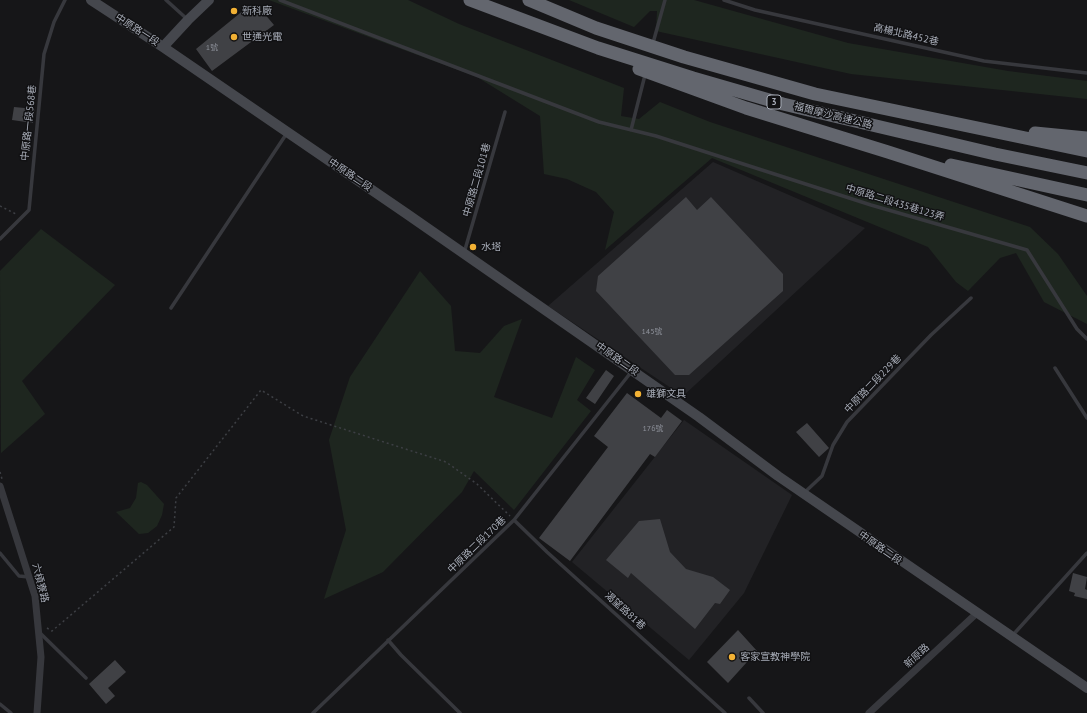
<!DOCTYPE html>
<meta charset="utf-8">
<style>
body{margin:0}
canvas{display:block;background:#161618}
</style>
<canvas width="1087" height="713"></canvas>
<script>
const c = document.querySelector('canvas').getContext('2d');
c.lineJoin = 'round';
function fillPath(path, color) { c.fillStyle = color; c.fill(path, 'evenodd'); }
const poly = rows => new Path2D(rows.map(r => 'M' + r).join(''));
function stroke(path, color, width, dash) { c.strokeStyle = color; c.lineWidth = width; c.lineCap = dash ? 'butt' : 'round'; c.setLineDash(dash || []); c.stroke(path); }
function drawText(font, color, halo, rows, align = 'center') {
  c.font = font + ' "PT Sans","Noto Sans TC",sans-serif'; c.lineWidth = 3; c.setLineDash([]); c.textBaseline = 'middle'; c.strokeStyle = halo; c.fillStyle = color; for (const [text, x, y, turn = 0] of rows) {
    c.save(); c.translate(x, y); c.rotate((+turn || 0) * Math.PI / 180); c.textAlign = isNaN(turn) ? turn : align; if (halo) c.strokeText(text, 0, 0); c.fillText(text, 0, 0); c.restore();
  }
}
fillPath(poly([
 [713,162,865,228,683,396,548,306],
 [684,420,792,495,744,593,689,660,572,562]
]), '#222225');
fillPath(poly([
 [269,0,408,0,459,24,624,88,621,116,639,119,660,102,710,122,1030,227,1058,254,1087,296,1087,324,1044,302,1016,253,1000,258,968,291,956,282,928,247,712,158,605,250,614,212,596,192,567,179,544,174,540,116,477,77],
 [569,0,694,0,848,43,1008,71,1087,81,1087,99,851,74,656,31,657,11,650,11,634,27],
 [41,229,115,285,22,381,45,414,1,453,0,271],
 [420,271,451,306,455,351,480,353,504,326,522,319,494,397,552,418,576,357,595,370,577,400,591,411,514,510,474,471,462,492,383,572,324,599,346,530,329,440,350,377],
 [141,482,147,485,164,504,162,515,157,526,148,533,139,534,116,512,130,508,136,498,138,483]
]), '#1e261f');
fillPath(poly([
 [250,5,258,6,274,25,212,71,196,49],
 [14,107,35,109,33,123,12,120],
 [686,197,697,210,711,197,783,274,783,291,689,375,675,375,596,291,598,276],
 [606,370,614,376,595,404,586,398],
 [627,393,661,418,667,410,682,421,655,457,650,454,570,561,539,538,608,447,594,436],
 [807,423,829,448,819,457,796,432],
 [660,519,670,552,686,569,713,577,730,590,720,604,715,603,695,629,631,573,628,578,606,560,639,521],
 [1073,573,1087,577,1085,589,1087,590,1087,599,1074,596,1075,593,1069,591],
 [738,630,757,651,728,683,707,662],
 [115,660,126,672,108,688,115,696,106,704,89,684]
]), '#404145');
stroke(poly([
 [0,206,16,214],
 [0,472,2,479],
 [47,628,52,631,174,527,176,498,261,390,303,416,446,462,477,484,510,516]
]), '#3d3f44', 1.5, [2, 3]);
stroke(poly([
 [166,0,187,19],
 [280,0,599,122,656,136,871,205,1027,250,1077,329,1087,339],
 [724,0,755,10,984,61,1087,73],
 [653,43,665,0],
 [631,130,645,75],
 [0,239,29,210,44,54,54,22,65,0],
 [464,253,505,112],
 [171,308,287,133],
 [1055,368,1087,418],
 [805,492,822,476,833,445,847,422,931,335,971,298],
 [514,520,547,552,725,713],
 [0,553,19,576,29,577],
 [39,632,86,678],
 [1012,636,1087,553],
 [388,640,401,655,460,713],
 [749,698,763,713],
 [0,704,11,713],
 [313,713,514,520,632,371]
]), '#37383d', 3.5);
stroke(poly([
 [0,486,35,596,41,657,37,713],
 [869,713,977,613]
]), '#37383d', 7);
stroke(poly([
 [91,0,163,47,407,214,699,417,778,476,1087,688],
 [163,47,188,20,209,0]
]), '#45474d', 10);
stroke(poly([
 [470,0,598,48,693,78,783,104,995,154,1087,173],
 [529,0,596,28,684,57,815,94,1087,151],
 [639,69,746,108,888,152,1087,216],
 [1035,133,1087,138],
 [951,165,1087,195]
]), '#63666e', 13);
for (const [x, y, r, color] of [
 [234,11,4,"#f2b134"],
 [234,37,4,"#f2b134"],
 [473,247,4,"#f2b134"],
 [638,394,4,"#f2b134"],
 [732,657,4,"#f2b134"]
]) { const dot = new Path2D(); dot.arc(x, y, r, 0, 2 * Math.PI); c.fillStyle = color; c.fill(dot); stroke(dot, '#111113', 1.5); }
drawText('8px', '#8e929b', null, [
 ["1號",212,48],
 ["145號",652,332],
 ["176號",653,429]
]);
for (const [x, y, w] of [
 [774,102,14]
]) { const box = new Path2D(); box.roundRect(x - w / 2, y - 7, w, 14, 3); c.fillStyle = '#111113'; c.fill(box); stroke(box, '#a8adb8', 1); }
drawText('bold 9px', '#a8adb8', null, [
 ["3",774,102]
]);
drawText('10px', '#a8adb8', '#111113', [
 ["新科廠",242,11],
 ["世通光電",242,37],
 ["水塔",481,247],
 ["雄獅文具",646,394],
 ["客家宣教神學院",740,657]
], 'left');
drawText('10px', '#a8adb8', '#111113', [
 ["中原路一段",137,30,33],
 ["高楊北路452巷",906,35,13],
 ["福爾摩沙高速公路",833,116,14],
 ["中原路一段568巷",29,123,-84],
 ["中原路二段",350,175,34],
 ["中原路二段101巷",477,180,-74],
 ["中原路二段435巷123弄",895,203,17],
 ["中原路二段",617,359,35],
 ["中原路二段229巷",873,384,-46],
 ["中原路二段170巷",477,545,-44],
 ["中原路二段",880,548,35],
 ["六槓寮路",40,583,76],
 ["渴望路81巷",625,611,42],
 ["新原路",917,656,-43]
]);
</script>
